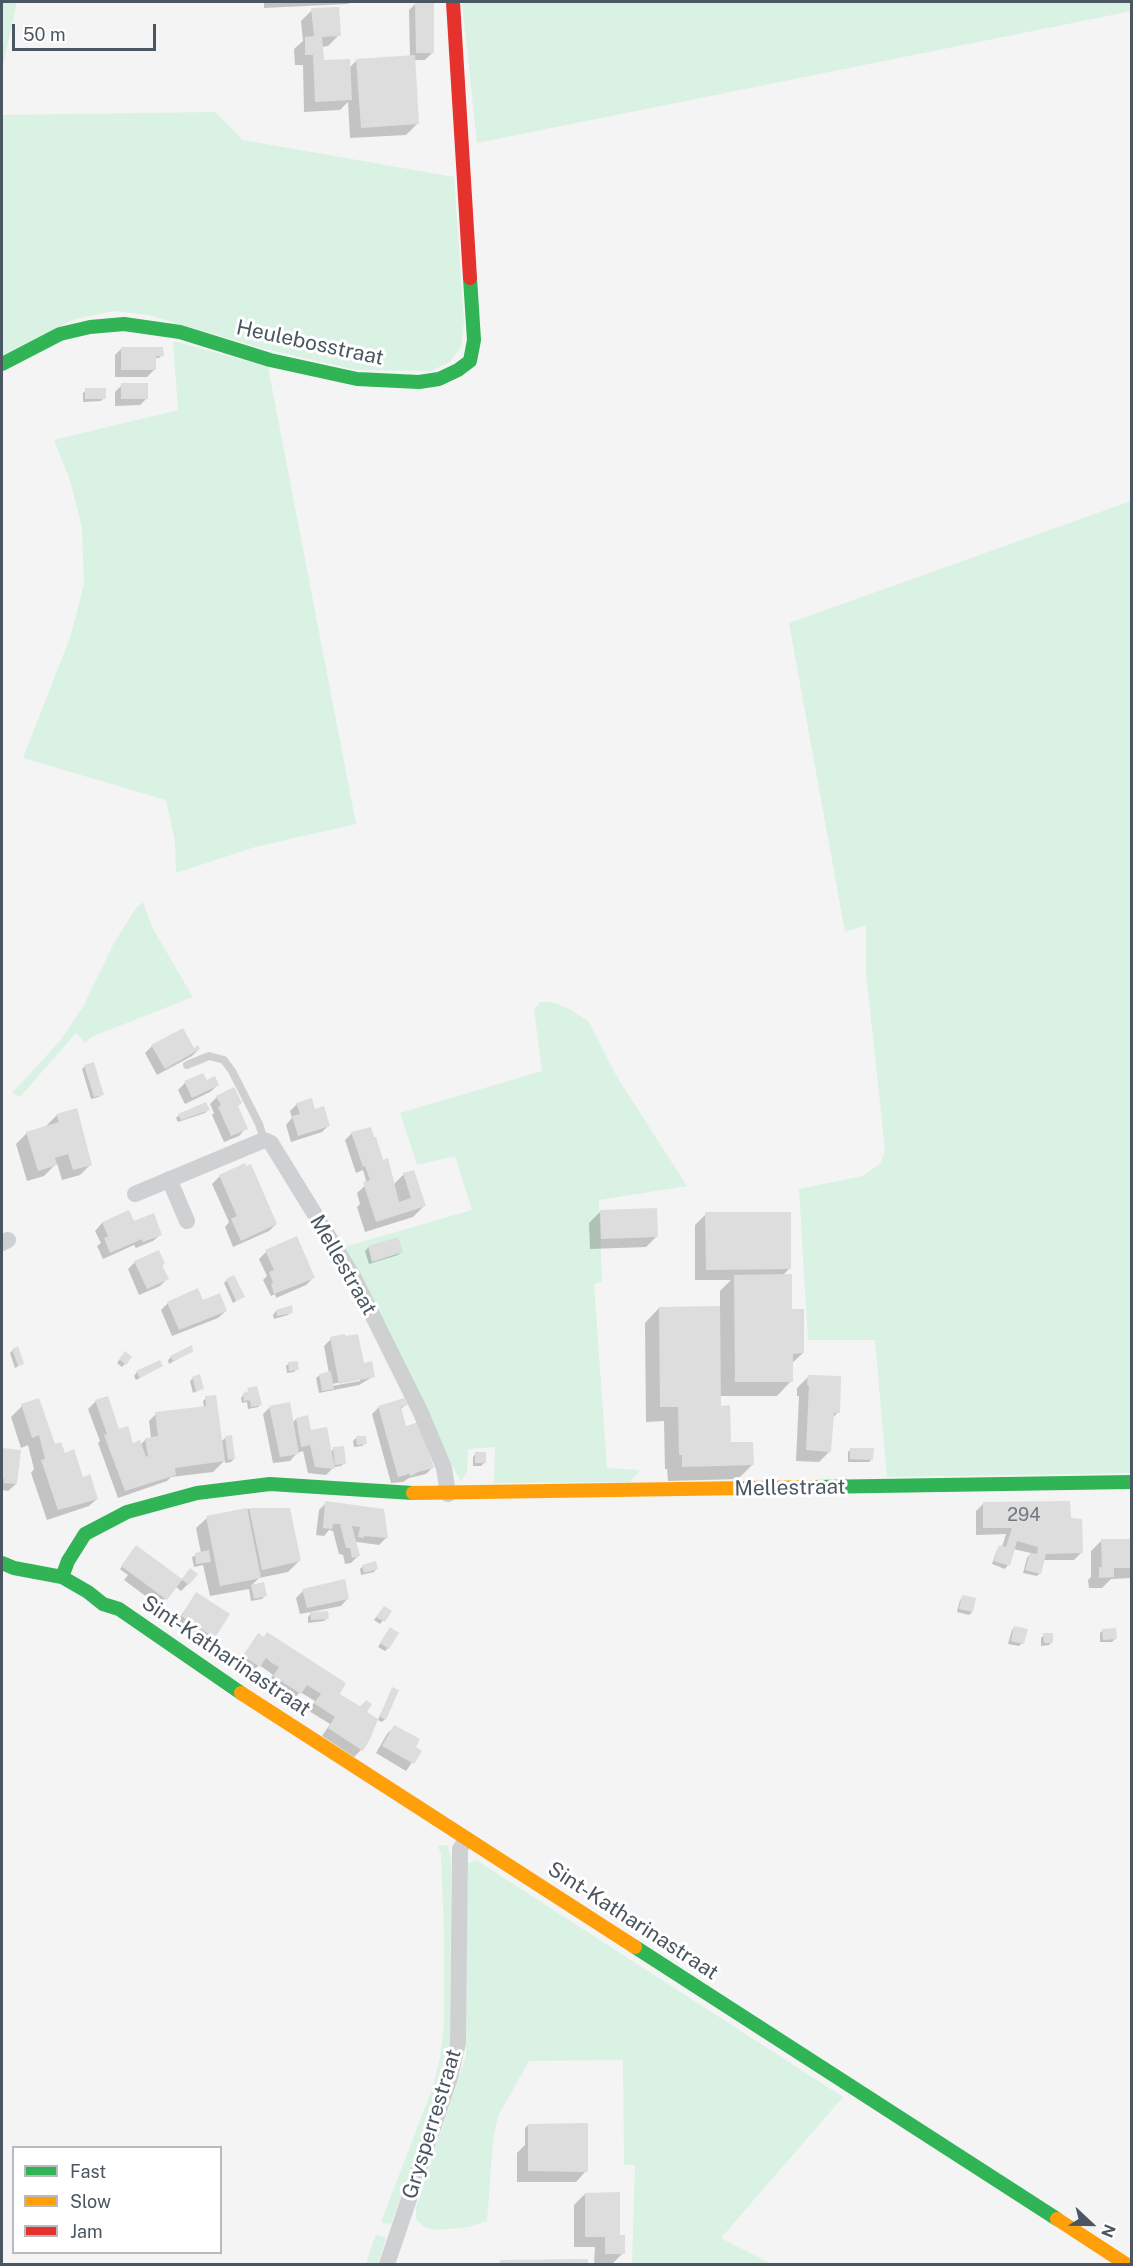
<!DOCTYPE html>
<style>
body{margin:0}
#map{position:relative;width:1133px;height:2266px;overflow:hidden;background:#f4f4f4;font-family:"Public Sans",sans-serif}
canvas{display:block}
.frame{position:absolute;inset:0;border:3px solid #4a5661;pointer-events:none}
.legend{position:absolute;left:12px;top:2146px;width:210px;height:108px;box-sizing:border-box;background:#fff;border:2px solid #b7bbc0;margin:0;padding:8px 10px;list-style:none;font-size:18px;color:#4a5661}
.legend li{display:flex;align-items:center;gap:12px;height:30px}
.legend b{width:30px;border:2px solid #b7bbc0}
.north{position:absolute;left:1061px;top:2194px;width:60px;height:60px;-webkit-text-stroke:4px #fff;paint-order:stroke;rotate:112deg;font-size:16px;font-weight:700;line-height:24px;text-align:center;color:#4a5661}
.north::after{content:'';display:block;margin:auto;width:21px;height:27px;background:#4a5661;clip-path:polygon(50% 0,100% 100%,50% 72%,0 100%)}
.scale{position:absolute;left:12px;top:24px;width:144px;height:27px;box-sizing:border-box;border:3px solid #4a5661;border-top:0;padding-left:8px;font-size:18px;line-height:21px;white-space:nowrap;color:#4a5661;-webkit-text-stroke:4px #fff;paint-order:stroke}
</style>
<div id="map">
<canvas width="1133" height="2266"></canvas>
<div class="frame"></div>
<ul class="legend">
<li><b style="height:8px;background:#30b455"></b>Fast</li>
<li><b style="height:8px;background:#ff9f0a"></b>Slow</li>
<li><b style="height:8px;background:#e5322d"></b>Jam</li>
</ul>
<div class="north">N</div>
<div class="scale">50 m</div>
</div>
<script>
const c = document.querySelector('canvas').getContext('2d');
c.lineJoin = 'round';
function fillPath(path, color) { c.fillStyle = color; c.fill(path, 'evenodd'); }
const poly = rows => new Path2D(rows.map(r => 'M' + r).join(''));
function stroke(path, color, width, dash) { c.strokeStyle = color; c.lineWidth = width; c.lineCap = dash ? 'butt' : 'round'; c.setLineDash(dash || []); c.stroke(path); }
function drawText(font, color, halo, rows, align = 'center') {
  c.font = font + ' "Public Sans",sans-serif'; c.lineWidth = 6; c.setLineDash([]); c.textBaseline = 'middle'; c.strokeStyle = halo; c.fillStyle = color; for (const [text, x, y, turn = 0] of rows) {
    c.save(); c.translate(x, y); c.rotate((+turn || 0) * Math.PI / 180); c.textAlign = isNaN(turn) ? turn : align; if (halo) c.strokeText(text, 0, 0); c.fillText(text, 0, 0); c.restore();
  }
}
fillPath(poly([
 [2,2,17,2,2,70],
 [462,2,1131,2,1132,11,477,143],
 [215,112,243,140,454,177,464,320,461,347,450,362,431,371,356,370,261,348,149,315,114,311,75,319,2,355,2,115],
 [173,341,268,367,356,824,255,847,176,873,175,841,166,800,23,758,71,635,84,584,82,527,70,480,54,440,178,410],
 [1131,501,1131,1473,887,1477,875,1340,808,1340,799,1189,863,1176,881,1163,885,1150,866,972,866,925,845,932,789,623],
 [143,902,153,929,193,997,91,1037,85,1043,76,1033,20,1097,12,1093,60,1041,84,1005,114,943,136,908],
 [540,1002,552,1002,570,1009,589,1022,617,1077,687,1186,599,1200,602,1282,594,1284,607,1468,640,1470,630,1482,494,1483,495,1447,468,1449,467,1472,461,1481,442,1448,344,1247,472,1210,455,1156,417,1165,400,1113,542,1071,534,1010],
 [448,1845,451,1859,451,1887,450,2049,439,2094,391,2224,381,2222,433,2087,440,2058,444,2024,444,1932,441,1854,438,1846],
 [476,1860,843,2097,721,2238,771,2264,632,2264,635,2165,624,2165,623,2060,529,2061,498,2116,493,2140,487,2221,469,2227,437,2230,424,2227,416,2219,416,2207,466,2056,467,1864],
 [376,2234,386,2238,378,2264,366,2264]
]), '#d9f2e3');
fillPath(poly([
 [264,2,351,2,348,4,264,8],
 [416,3,433,52,425,60,413,60,417,124,406,135,350,138,348,102,340,110,304,112,303,65,295,65,294,49,303,41,301,21,312,10,339,35,328,46,321,47,322,61,349,68,357,60,410,57,409,10],
 [122,348,162,355,159,358,154,358,154,370,147,377,115,377,115,355],
 [122,385,147,398,140,405,115,406,115,392],
 [86,390,104,398,101,401,83,402,83,393],
 [152,1046,193,1050,199,1049,192,1056,157,1075,145,1053],
 [85,1066,102,1094,99,1097,91,1099,82,1069],
 [206,1082,218,1085,210,1092,185,1104,178,1090,185,1083],
 [217,1097,237,1107,246,1128,239,1136,224,1142,212,1115,214,1113,210,1104],
 [297,1104,314,1111,329,1125,322,1132,291,1142,286,1125,292,1118,290,1111],
 [208,1110,205,1113,178,1122,176,1118,179,1115],
 [57,1115,91,1164,80,1175,62,1180,57,1163,44,1176,27,1181,16,1144,27,1133,46,1126],
 [352,1133,381,1159,393,1185,404,1174,424,1206,413,1217,365,1232,357,1207,360,1204,357,1193,367,1184,363,1170,356,1173,345,1140],
 [244,1165,276,1224,269,1231,233,1247,225,1227,229,1222,212,1184,219,1177],
 [128,1212,133,1223,161,1234,153,1241,136,1248,134,1245,103,1259,97,1246,101,1243,95,1231,102,1223],
 [600,1212,657,1236,646,1247,590,1249,589,1223],
 [706,1214,790,1268,783,1275,803,1353,791,1364,791,1381,777,1396,719,1396,720,1407,730,1444,752,1465,738,1479,668,1481,667,1469,665,1469,664,1421,646,1422,645,1323,659,1308,720,1308,720,1291,731,1280,695,1280,695,1225],
 [397,1239,401,1252,398,1255,369,1264,365,1251,368,1248],
 [266,1252,313,1278,306,1285,276,1298,275,1294,271,1296,263,1280,267,1276,259,1259],
 [135,1262,163,1264,161,1266,167,1279,160,1286,139,1295,128,1269],
 [227,1280,243,1297,233,1303,224,1283],
 [202,1302,226,1311,218,1318,172,1336,161,1310,168,1303],
 [276,1311,291,1312,288,1315,274,1319,273,1315],
 [331,1339,363,1365,374,1376,359,1385,319,1393,316,1378,320,1375,329,1373,324,1346],
 [360,1378,360,1381,332,1386,332,1384],
 [13,1350,23,1363,15,1368,10,1353],
 [192,1351,169,1364,168,1360,171,1357],
 [125,1353,125,1364,122,1367,117,1363],
 [289,1363,297,1369,294,1372,287,1373,286,1366],
 [161,1366,136,1380,134,1376,137,1372],
 [808,1377,838,1412,832,1419,830,1451,819,1462,796,1461,799,1396,797,1396,797,1388],
 [193,1378,202,1389,193,1393,190,1381],
 [246,1391,248,1400,261,1404,258,1407,248,1409,247,1402,242,1403,241,1398],
 [107,1398,119,1431,132,1445,140,1445,146,1439,151,1438,149,1421,156,1414,204,1407,203,1401,206,1398,221,1442,225,1438,234,1459,231,1462,225,1463,225,1460,213,1472,171,1477,167,1481,118,1498,98,1443,100,1441,88,1409,95,1402],
 [406,1404,400,1410,405,1428,433,1467,426,1474,409,1478,403,1482,391,1483,372,1414,379,1407],
 [22,1406,54,1447,64,1455,97,1499,89,1506,47,1520,31,1473,34,1469,28,1445,21,1448,11,1417],
 [270,1407,292,1423,296,1419,330,1452,334,1449,345,1463,341,1466,334,1467,326,1475,308,1473,303,1451,297,1453,290,1461,273,1463,263,1414],
 [356,1438,365,1443,362,1446,354,1447,353,1441],
 [851,1449,872,1459,869,1462,848,1462,848,1452],
 [2,1450,19,1452,16,1484,8,1491,2,1490],
 [476,1453,484,1463,481,1466,473,1466,473,1457],
 [326,1503,382,1510,386,1538,379,1545,357,1542,355,1544,358,1556,351,1563,345,1564,343,1555,339,1554,333,1531,329,1530,324,1536,316,1535,319,1510],
 [983,1504,1070,1520,1082,1552,1074,1560,1043,1560,1040,1573,1037,1576,1023,1573,1027,1558,1031,1553,1013,1549,1008,1565,1005,1569,992,1564,997,1550,1002,1547,1006,1534,976,1535,976,1511],
 [248,1509,288,1509,299,1561,288,1572,259,1578,251,1586,263,1584,265,1596,262,1599,251,1601,249,1589,210,1596,203,1565,194,1567,192,1557,201,1553,196,1528,207,1518],
 [1102,1540,1132,1540,1132,1578,1111,1579,1102,1588,1089,1588,1088,1580,1091,1577,1091,1551],
 [133,1550,181,1580,190,1570,188,1584,181,1591,175,1586,159,1606,124,1580,128,1575,120,1569],
 [363,1566,377,1568,374,1572,361,1575,360,1569],
 [303,1591,348,1598,341,1606,300,1614,296,1598],
 [197,1594,213,1637,206,1644,175,1623],
 [963,1597,972,1612,969,1615,957,1612,960,1600],
 [381,1611,390,1612,380,1624,374,1620],
 [311,1613,327,1618,324,1621,308,1623,308,1617],
 [1015,1627,1022,1643,1019,1646,1008,1644,1012,1630],
 [1103,1630,1115,1639,1112,1642,1100,1642,1100,1633],
 [387,1632,388,1648,385,1651,378,1647],
 [267,1634,338,1694,359,1708,366,1701,361,1750,354,1757,322,1736,330,1724,309,1711,315,1701,300,1692,293,1700,267,1684,273,1675,265,1669,259,1665,251,1673,237,1664,258,1635,263,1638],
 [1044,1635,1052,1642,1049,1645,1041,1646,1041,1638],
 [392,1689,385,1719,382,1722,378,1720],
 [394,1727,420,1751,406,1771,376,1753,387,1734],
 [528,2125,586,2171,576,2182,517,2182,517,2153,525,2145,525,2128],
 [585,2194,618,2237,623,2253,612,2264,594,2264,595,2247,574,2247,574,2205],
 [587,2260,587,2264,498,2264,501,2261]
]), '#0003');
fillPath(poly([
 [415,2,434,2,434,53,416,53],
 [339,7,341,36,322,37,324,60,350,59,352,100,315,102,313,55,305,55,305,37,314,36,311,8],
 [415,55,419,124,361,128,356,59],
 [121,347,163,347,164,356,156,356,156,370,121,370],
 [121,383,148,383,148,399,121,399],
 [85,388,106,388,106,399,85,399],
 [183,1028,194,1048,198,1045,200,1049,165,1069,151,1045],
 [94,1062,104,1095,94,1097,84,1065],
 [203,1073,207,1080,215,1076,219,1085,192,1098,184,1081],
 [234,1087,242,1103,238,1106,248,1129,231,1136,218,1107,221,1105,216,1096],
 [312,1098,315,1109,324,1106,330,1126,298,1136,292,1116,300,1114,296,1103],
 [206,1102,210,1110,181,1120,178,1114],
 [77,1108,92,1165,73,1170,68,1154,55,1158,57,1165,38,1171,26,1132,59,1122,56,1114],
 [371,1127,374,1137,376,1137,383,1160,388,1158,399,1202,411,1198,403,1173,414,1170,426,1206,376,1222,363,1182,370,1180,365,1166,363,1167,351,1132],
 [245,1163,246,1166,251,1164,277,1224,241,1241,231,1219,237,1216,219,1175],
 [657,1208,658,1237,601,1239,600,1210],
 [129,1210,134,1221,154,1213,162,1235,143,1242,142,1239,110,1253,104,1238,108,1236,102,1222],
 [705,1212,791,1212,791,1269,706,1270],
 [297,1236,315,1278,274,1294,271,1284,273,1283,269,1272,274,1270,265,1250],
 [398,1237,403,1252,372,1262,368,1246],
 [159,1250,165,1264,162,1265,169,1279,147,1289,134,1261],
 [792,1274,792,1309,804,1309,804,1353,793,1354,793,1382,735,1382,734,1275],
 [234,1275,245,1297,236,1301,226,1279],
 [198,1288,203,1300,220,1293,227,1311,179,1330,167,1302],
 [292,1305,293,1313,277,1316,276,1310],
 [720,1306,721,1406,730,1405,731,1442,753,1442,754,1465,682,1467,682,1455,679,1455,678,1407,660,1407,659,1307],
 [345,1334,346,1336,358,1334,364,1363,372,1361,375,1377,339,1384,330,1337],
 [192,1345,193,1352,173,1361,170,1356],
 [18,1346,24,1364,18,1366,12,1349],
 [125,1351,132,1357,126,1365,119,1359],
 [160,1360,163,1366,140,1378,136,1371],
 [298,1361,299,1370,289,1371,288,1362],
 [331,1371,334,1389,322,1391,319,1374],
 [200,1374,204,1389,196,1391,192,1377],
 [808,1375,841,1376,840,1413,834,1413,831,1452,806,1450,809,1386,807,1385],
 [257,1386,262,1405,251,1407,250,1400,244,1401,243,1393,248,1392,247,1388],
 [216,1395,225,1461,175,1468,176,1475,125,1491,104,1435,107,1434,95,1400,108,1396,119,1429,128,1426,133,1443,140,1440,146,1457,148,1456,145,1438,158,1436,155,1412,206,1406,205,1396],
 [39,1398,55,1444,61,1442,65,1453,74,1449,83,1477,90,1474,98,1499,58,1510,41,1460,45,1459,39,1435,32,1438,21,1404],
 [404,1398,408,1405,401,1407,406,1426,419,1422,434,1468,418,1472,411,1476,409,1474,398,1477,378,1406],
 [290,1402,299,1454,280,1457,269,1406],
 [308,1415,311,1430,327,1427,335,1469,315,1467,310,1445,301,1447,296,1418],
 [232,1435,235,1459,228,1460,225,1436],
 [356,1436,366,1436,367,1444,357,1445],
 [344,1446,346,1464,335,1465,333,1447],
 [2,1448,21,1450,17,1484,4,1483,4,1479,2,1479],
 [850,1448,874,1448,873,1460,850,1459],
 [475,1452,486,1452,486,1463,475,1463],
 [325,1501,384,1509,388,1538,364,1536,364,1538,358,1537,360,1527,352,1526,360,1556,352,1558,350,1548,346,1548,340,1524,333,1524,332,1529,323,1528],
 [1070,1501,1071,1518,1082,1519,1083,1553,1046,1554,1041,1574,1025,1570,1030,1553,1037,1554,1038,1547,1017,1541,1010,1566,994,1561,999,1545,1006,1547,1012,1528,983,1528,983,1502],
 [247,1508,261,1578,220,1586,206,1516],
 [249,1508,290,1508,301,1561,262,1570],
 [1101,1539,1131,1539,1131,1568,1114,1568,1114,1577,1099,1578,1099,1567,1102,1567],
 [136,1545,182,1579,190,1568,198,1574,189,1585,182,1580,167,1600,121,1566],
 [209,1550,211,1562,196,1564,195,1553],
 [376,1561,378,1569,364,1573,362,1565],
 [345,1579,349,1599,307,1608,302,1589],
 [264,1582,267,1596,254,1599,251,1585],
 [196,1592,230,1614,215,1638,181,1616],
 [962,1595,976,1598,973,1612,959,1609],
 [384,1606,392,1611,385,1622,376,1617],
 [328,1611,329,1619,311,1620,310,1612],
 [1014,1626,1028,1629,1024,1644,1011,1641],
 [390,1627,399,1633,389,1649,380,1643],
 [1116,1628,1117,1639,1103,1640,1102,1629],
 [267,1632,346,1683,340,1694,361,1707,366,1700,372,1704,367,1712,378,1719,371,1737,363,1751,328,1728,335,1717,314,1703,321,1694,307,1685,301,1694,273,1676,279,1667,272,1663,266,1658,260,1667,243,1656,258,1633,264,1637],
 [1043,1633,1053,1633,1053,1643,1044,1643],
 [392,1687,399,1690,386,1720,380,1717],
 [394,1725,420,1739,416,1747,422,1751,414,1764,382,1746],
 [588,2123,588,2172,528,2171,528,2124],
 [620,2192,620,2235,625,2235,625,2254,605,2254,605,2237,585,2237,585,2193],
 [588,2259,588,2264,500,2264,500,2260]
]), '#ddddde');
stroke(poly([
 [187,1065,209,1056,224,1060,232,1071,259,1124,264,1140]
]), '#ced0d2', 8);
stroke(poly([
 [169,1179,187,1221],
 [135,1194,264,1140,271,1143,354,1278,421,1413,444,1468,448,1494],
 [2,1243,8,1240],
 [387,2264,450,2078,458,2043,460,1849,466,1839]
]), '#ced0d2', 16);
stroke(poly([
 [2,364,60,334,90,327,124,324,180,332,270,360,357,379,419,382,439,379,458,370,470,361,474,340,470,278],
 [814,1487,1132,1482],
 [2,1563,14,1568,62,1577,88,1592,103,1604,119,1609,241,1693],
 [62,1577,68,1561,85,1534,127,1512,197,1493,270,1484,413,1493],
 [635,1947,1057,2219]
]), '#30b455', 14);
stroke(poly([
 [413,1493,814,1487],
 [241,1693,635,1947],
 [1057,2219,1126,2264]
]), '#ff9f0a', 14);
stroke(poly([
 [453,2,470,278]
]), '#e5322d', 14);
drawText('18px', '#707881', null, [
 ["294",1024,1515]
]);
drawText('21px', '#4a5661', '#fff', [
 ["Heulebosstraat",310,343,12],
 ["Mellestraat",343,1265,60],
 ["Mellestraat",790,1488,-1],
 ["Sint-Katharinastraat",226,1656,34],
 ["Sint-Katharinastraat",633,1921,33],
 ["Grysperrestraat",432,2124,-73]
]);
</script>
